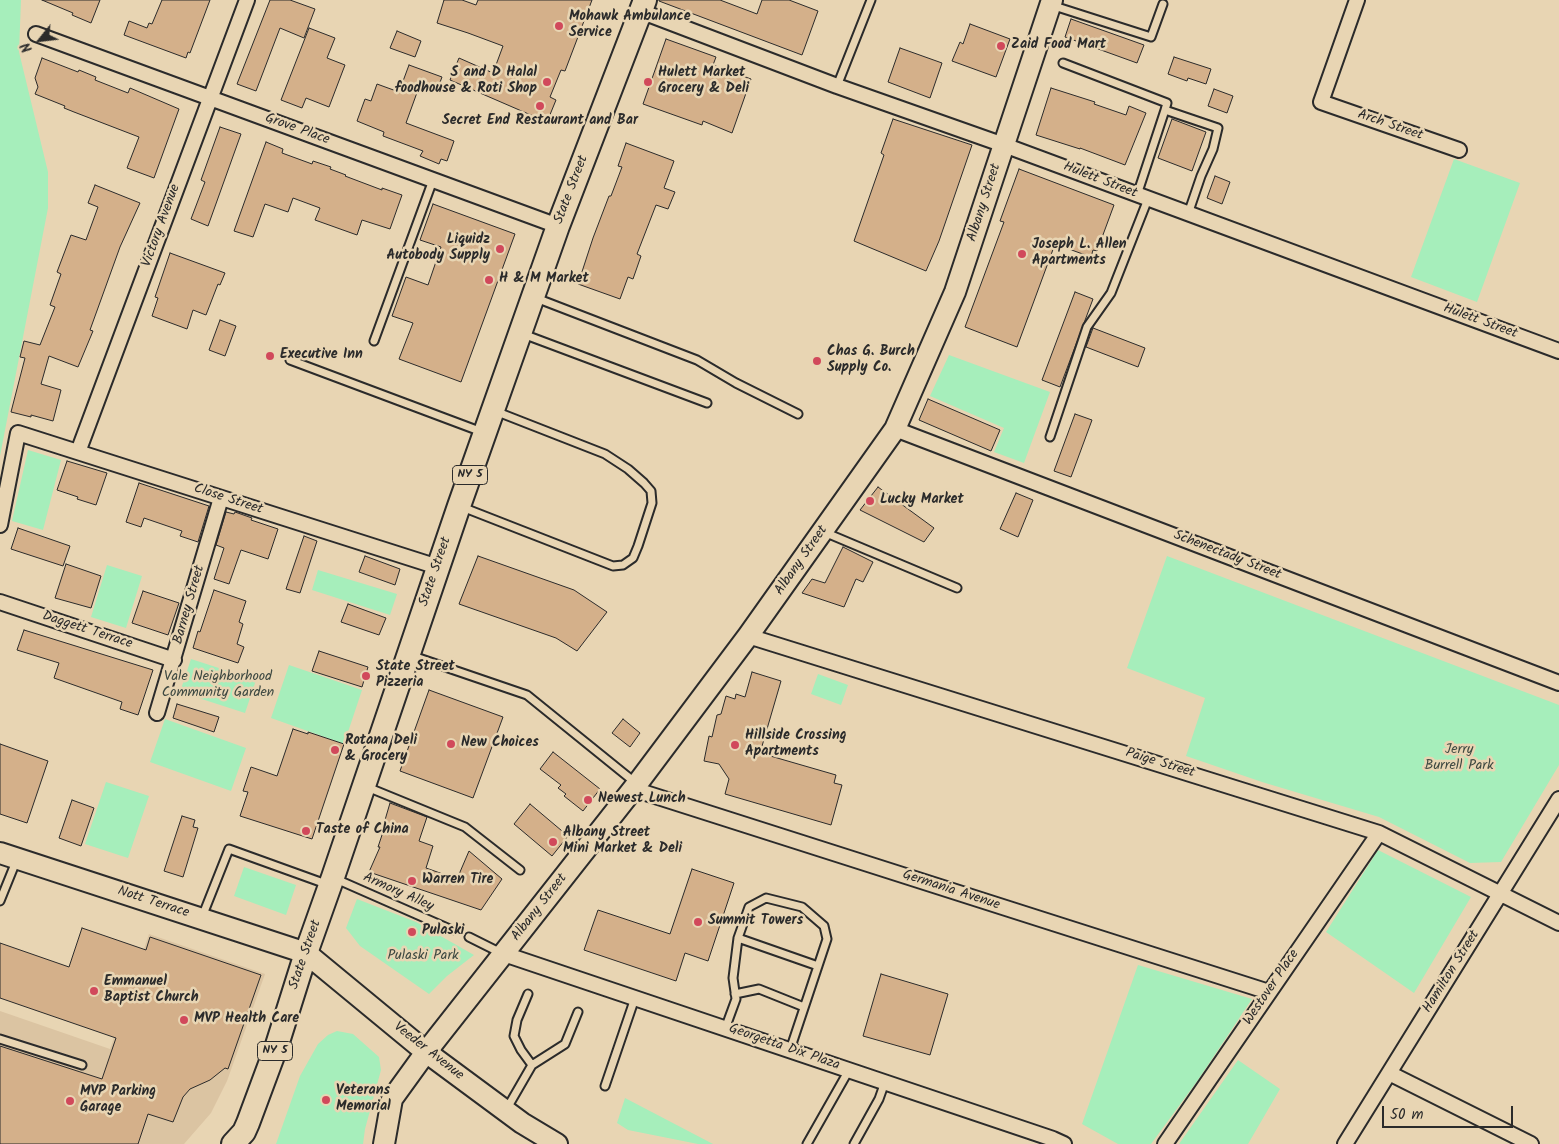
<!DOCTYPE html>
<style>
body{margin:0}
#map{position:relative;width:1559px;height:1144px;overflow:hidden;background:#e8d5b3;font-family:Kalam,sans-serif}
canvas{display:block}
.north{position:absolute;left:15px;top:15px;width:50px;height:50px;-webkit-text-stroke:4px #e8d5b3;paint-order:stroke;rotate:241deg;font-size:14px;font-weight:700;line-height:20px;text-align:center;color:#2b2b2b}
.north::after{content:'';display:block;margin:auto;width:18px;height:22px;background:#2b2b2b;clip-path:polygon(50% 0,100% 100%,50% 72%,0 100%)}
.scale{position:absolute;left:1382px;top:1106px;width:131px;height:22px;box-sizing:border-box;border:2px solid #2b2b2b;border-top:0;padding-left:6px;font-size:15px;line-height:18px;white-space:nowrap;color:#2b2b2b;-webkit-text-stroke:4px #e8d5b3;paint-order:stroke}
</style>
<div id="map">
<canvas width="1559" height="1144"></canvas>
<div class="north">N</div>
<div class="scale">50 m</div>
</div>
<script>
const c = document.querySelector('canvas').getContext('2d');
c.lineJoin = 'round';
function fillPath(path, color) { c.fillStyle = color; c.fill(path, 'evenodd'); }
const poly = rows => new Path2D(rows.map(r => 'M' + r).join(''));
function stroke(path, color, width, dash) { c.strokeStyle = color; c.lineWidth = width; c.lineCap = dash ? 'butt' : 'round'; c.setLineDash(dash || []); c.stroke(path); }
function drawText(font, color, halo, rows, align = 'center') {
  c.font = font + ' Kalam,sans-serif'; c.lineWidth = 5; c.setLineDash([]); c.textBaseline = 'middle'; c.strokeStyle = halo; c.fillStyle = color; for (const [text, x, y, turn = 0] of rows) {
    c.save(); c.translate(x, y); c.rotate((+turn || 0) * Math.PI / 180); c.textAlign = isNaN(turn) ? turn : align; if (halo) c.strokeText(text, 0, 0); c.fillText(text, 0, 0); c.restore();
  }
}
fillPath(poly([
 [149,934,265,974,227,1081,211,1113,184,1144,0,1144,0,1011,110,1049]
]), '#dbc4a2');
fillPath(poly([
 [0,0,21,0,19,52,48,172,48,208,0,456],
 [1454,159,1520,183,1477,302,1411,277],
 [949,355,1050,392,1024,463,994,452,1004,428,930,396],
 [28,450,61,460,43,530,12,521],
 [1167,556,1559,705,1559,765,1501,862,1470,863,1379,817,1262,782,1186,756,1205,698,1127,668],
 [107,565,142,576,126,628,91,617],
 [318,570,397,594,390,615,312,590],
 [191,659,256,680,245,713,180,692],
 [289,665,362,690,344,744,271,718],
 [818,674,848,685,841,705,811,694],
 [165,719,246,748,231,791,150,762],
 [106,782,149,796,128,858,85,844],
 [1378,850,1471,897,1414,993,1326,932],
 [244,867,296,885,286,915,234,896],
 [357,899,416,922,474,955,447,976,429,994,360,946,346,928],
 [1138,965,1252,999,1198,1080,1151,1144,1118,1144,1082,1124],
 [337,1031,353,1034,379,1057,381,1070,365,1129,363,1144,276,1144,300,1076,318,1044,328,1035],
 [1238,1060,1280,1089,1248,1144,1179,1144],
 [625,1098,713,1144,698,1144,628,1130,617,1123]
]), '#a6eebb');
const building = poly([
 [42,0,100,0,91,23,72,15,73,13,42,0],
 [162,0,210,0,190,53,188,52,186,58,124,35,129,21,147,28,149,23,152,24,162,0],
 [270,0,290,0,315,9,304,38,280,28,256,91,237,84,270,0],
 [444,0,462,0,476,5,478,0,592,0,565,71,561,70,550,97,556,100,547,122,450,80,459,58,493,73,503,46,468,33,437,23,444,0],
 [659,0,720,0,757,14,762,0,789,0,818,11,802,55,659,1,659,0],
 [1071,19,1144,45,1137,63,1065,37,1071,19],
 [970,24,1010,39,996,77,952,61,960,42,963,44,970,24],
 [309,28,335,38,327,58,345,65,329,107,306,98,302,108,281,100,309,28],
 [397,31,421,41,415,57,390,48,397,31],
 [666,39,716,57,713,65,751,79,732,133,703,121,702,125,643,104,666,39],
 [900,48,942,63,930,98,888,82,900,48],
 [1174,57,1211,69,1206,84,1188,78,1187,81,1168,74,1174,57],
 [42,58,78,72,79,70,96,77,95,80,128,93,130,88,179,109,154,178,127,168,139,137,74,112,64,108,65,106,35,94,38,87,35,78,42,58],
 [409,65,442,77,436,93,419,87,406,123,454,141,447,161,441,159,439,164,420,156,423,151,383,136,384,132,357,121,365,99,371,101,377,84,399,92,409,65],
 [1051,88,1095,102,1094,104,1126,115,1129,106,1146,113,1125,165,1080,148,1080,149,1036,135,1051,88],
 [1214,89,1233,96,1227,113,1208,106,1214,89],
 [893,119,972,145,939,241,926,271,854,241,884,155,881,153,893,119],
 [1172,119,1206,132,1192,171,1158,158,1172,119],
 [220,127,241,134,208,226,191,219,205,182,201,180,220,127],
 [266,142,283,149,282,153,312,164,313,161,331,167,330,169,346,175,345,176,382,190,382,188,402,195,390,229,362,220,357,235,315,220,320,208,293,198,288,212,265,204,253,237,234,231,266,142],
 [626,143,674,161,664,188,675,192,668,209,656,205,637,254,641,256,633,279,628,277,620,299,578,284,593,238,609,196,611,196,622,167,618,166,626,143],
 [1019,169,1114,205,1097,251,1093,250,1091,257,1055,244,1017,347,965,327,1004,222,1000,221,1019,169],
 [1215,176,1230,182,1222,204,1207,198,1215,176],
 [95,185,140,203,120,247,90,330,93,331,78,367,49,356,41,384,61,390,53,421,31,415,31,417,11,412,25,358,20,357,24,341,40,345,55,307,50,305,61,274,57,272,71,235,86,240,98,207,88,203,95,185],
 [433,204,515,234,461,382,399,359,413,323,392,316,406,277,428,285,441,247,420,240,433,204],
 [170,253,225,273,220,285,218,284,206,315,193,310,187,329,152,316,158,298,155,297,170,253],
 [1075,292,1093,299,1060,387,1042,380,1075,292],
 [220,320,236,326,225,356,209,350,220,320],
 [1093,328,1145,348,1138,367,1086,347,1093,328],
 [928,399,1000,430,991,451,919,420,928,399],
 [1075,414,1092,420,1071,477,1054,471,1075,414],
 [67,461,107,473,96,505,77,499,78,497,57,490,67,461],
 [139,483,209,506,198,542,180,536,182,531,144,518,141,527,126,522,139,483],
 [878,487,934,528,924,542,860,510,878,487],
 [1016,493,1033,500,1018,537,1000,529,1016,493],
 [226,512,234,514,235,512,252,518,251,520,278,529,268,559,241,550,229,584,214,579,224,548,216,545,226,512],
 [18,528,70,546,63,566,11,549,18,528],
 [304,536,317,541,300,593,286,589,304,536],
 [843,547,873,562,863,582,856,579,844,607,802,593,812,579,825,583,843,547],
 [365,556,400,569,395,585,359,572,365,556],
 [478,556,574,590,607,612,577,651,556,638,459,604,478,556],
 [66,564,101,576,91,608,55,598,66,564],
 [214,590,246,601,239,622,243,624,237,644,244,647,238,663,193,648,198,631,200,632,214,590],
 [143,591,179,603,168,635,132,623,143,591],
 [348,604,386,618,379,635,341,622,348,604],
 [24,630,153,670,138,715,120,709,122,702,54,678,59,663,17,650,24,630],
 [319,651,368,667,362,687,312,671,319,651],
 [752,672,781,681,760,753,836,775,834,783,842,785,831,825,725,794,729,779,719,764,704,761,709,736,712,737,717,715,721,714,726,696,735,699,736,694,745,697,752,672],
 [429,690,503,717,473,798,400,771,429,690],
 [177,704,219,717,214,732,173,718,177,704],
 [623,719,640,733,630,747,612,733,623,719],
 [293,729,308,734,308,732,344,744,312,839,240,816,248,792,243,791,251,767,277,776,293,729],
 [0,744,48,761,27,823,0,814,0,744],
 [553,752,600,789,583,811,564,796,566,794,558,788,561,785,540,769,553,752],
 [72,800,94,808,81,846,59,838,72,800],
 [390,803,427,817,419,841,433,846,426,868,457,879,469,851,502,879,481,910,369,872,380,847,378,847,387,820,385,820,390,803],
 [530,804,568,836,552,856,514,824,530,804],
 [182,816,195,820,193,827,198,828,183,877,164,871,182,816],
 [692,869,734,883,708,961,685,953,676,981,584,950,598,910,670,934,692,869],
 [82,928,146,950,150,937,261,975,228,1069,225,1068,210,1080,190,1089,183,1097,173,1122,148,1114,138,1144,0,1144,0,1046,102,1079,116,1038,0,998,0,943,69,967,82,928],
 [881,974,948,994,930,1055,863,1036,881,974]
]);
fillPath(building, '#d4b08a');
stroke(building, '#2b2b2b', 1);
const lane = poly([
 [1051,5,1151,37,1163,4],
 [1063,63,1167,103,1165,110],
 [837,86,871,0],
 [1137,195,1165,110,1218,128,1213,149,1201,176,1188,214],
 [536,298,697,360,736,383,798,414],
 [523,334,707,403],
 [374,341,433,180],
 [290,360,482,432],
 [1050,437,1087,327,1111,293,1148,199],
 [462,507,613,566,623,565,633,558,638,546,652,503,651,491,644,483,628,469,605,454,495,411],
 [824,532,957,588],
 [410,655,527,695,637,784],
 [367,787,465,827,520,870],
 [336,879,452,930],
 [0,901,17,859],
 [202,917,229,849,326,884],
 [469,937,501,953],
 [738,938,818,966],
 [528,994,517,1020,514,1036,521,1050,532,1065],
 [735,994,759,989,804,1007],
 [725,1029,736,999,733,978,738,938,749,907,766,898,802,907,824,926,827,939,790,1050],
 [0,1039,82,1065],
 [605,1086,635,998],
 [506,1110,532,1065,565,1044,578,1012],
 [807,1144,849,1070],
 [854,1144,879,1099,885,1082]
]);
const street = poly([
 [1357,0,1321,102,1459,150],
 [640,11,837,86,1004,145,1559,351],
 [36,34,558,226],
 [895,429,1559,683],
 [78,452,247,0],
 [0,525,18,433,438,567],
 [0,602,174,660],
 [748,636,1379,833,1559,923],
 [157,713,221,498],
 [633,789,1269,992],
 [504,954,1053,1139,1064,1144],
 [1389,1073,1531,1144],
 [1165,1144,1379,833],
 [1345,1144,1559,799]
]);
const secondary = poly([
 [0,853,306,953,426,1052,522,1123,557,1144],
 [384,1144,392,1099,426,1052,637,784,748,636,895,429,955,292,1052,0]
]);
const primary = poly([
 [233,1144,244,1132,248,1123,277,1045,306,953,333,877,459,506,558,226,645,0]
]);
stroke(lane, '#2b2b2b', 11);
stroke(street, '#2b2b2b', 18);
stroke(secondary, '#2b2b2b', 24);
stroke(primary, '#2b2b2b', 26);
stroke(lane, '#e8d5b3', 7);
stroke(street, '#e8d5b3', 14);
stroke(secondary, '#e8d5b3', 20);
stroke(primary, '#e8d5b3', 22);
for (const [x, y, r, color] of [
 [559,26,5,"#d1495b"],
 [1001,46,5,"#d1495b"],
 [547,82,5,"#d1495b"],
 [648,82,5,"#d1495b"],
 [540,106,5,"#d1495b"],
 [500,249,5,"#d1495b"],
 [1022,254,5,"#d1495b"],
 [489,280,5,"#d1495b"],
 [270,356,5,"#d1495b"],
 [817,361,5,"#d1495b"],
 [870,501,5,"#d1495b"],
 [366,676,5,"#d1495b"],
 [451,744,5,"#d1495b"],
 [735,745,5,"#d1495b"],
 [335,750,5,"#d1495b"],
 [588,800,5,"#d1495b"],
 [306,831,5,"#d1495b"],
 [553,842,5,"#d1495b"],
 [412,881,5,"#d1495b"],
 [698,922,5,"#d1495b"],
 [412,932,5,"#d1495b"],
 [94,991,5,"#d1495b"],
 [184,1020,5,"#d1495b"],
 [326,1100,5,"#d1495b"],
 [70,1101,5,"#d1495b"]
]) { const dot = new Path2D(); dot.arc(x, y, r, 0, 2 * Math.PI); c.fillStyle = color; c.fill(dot); stroke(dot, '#e8d5b3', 2); }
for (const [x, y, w] of [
 [470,475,35],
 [275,1051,35]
]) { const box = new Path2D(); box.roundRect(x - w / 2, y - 9.5, w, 19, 4); c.fillStyle = '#e8d5b3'; c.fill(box); stroke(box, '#2b2b2b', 1); }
drawText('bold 12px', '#2b2b2b', null, [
 ["NY 5",470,475],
 ["NY 5",275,1051]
]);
drawText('bold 14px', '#2b2b2b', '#e8d5b3', [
 ["Mohawk Ambulance",569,18],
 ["Service",569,34],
 ["Zaid Food Mart",1011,46],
 ["S and D Halal",537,74,"right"],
 ["foodhouse & Roti Shop",537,90,"right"],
 ["Hulett Market",658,74],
 ["Grocery & Deli",658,90],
 ["Secret End Restaurant and Bar",540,122,"center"],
 ["Liquidz",490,241,"right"],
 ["Autobody Supply",490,257,"right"],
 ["Joseph L. Allen",1032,246],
 ["Apartments",1032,262],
 ["H & M Market",499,280],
 ["Chas G. Burch",827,353],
 ["Supply Co.",827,369],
 ["Executive Inn",280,356],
 ["Lucky Market",880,501],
 ["State Street",376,668],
 ["Pizzeria",376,684],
 ["Hillside Crossing",745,737],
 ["Apartments",745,753],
 ["Rotana Deli",345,742],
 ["& Grocery",345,758],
 ["New Choices",461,744],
 ["Newest Lunch",598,800],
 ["Taste of China",316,831],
 ["Albany Street",563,834],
 ["Mini Market & Deli",563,850],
 ["Warren Tire",422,881],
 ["Summit Towers",708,922],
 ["Pulaski",422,932],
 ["Emmanuel",104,983],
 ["Baptist Church",104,999],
 ["MVP Health Care",194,1020],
 ["Veterans",336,1092],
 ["Memorial",336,1108],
 ["MVP Parking",80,1093],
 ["Garage",80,1109]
], 'left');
drawText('14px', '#2b2b2b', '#e8d5b3', [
 ["Arch Street",1390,126,19],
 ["Grove Place",297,130,20],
 ["Hulett Street",1100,181,21],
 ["State Street",572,190,-69],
 ["Albany Street",985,203,-72],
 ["Victory Avenue",162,226,-70],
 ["Hulett Street",1480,322,20],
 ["Close Street",228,500,18],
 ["Schenectady Street",1227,556,21],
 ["Albany Street",802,561,-55],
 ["State Street",436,572,-71],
 ["Barney Street",190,605,-74],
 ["Daggett Terrace",87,631,18],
 ["Paige Street",1160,764,17],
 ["Germania Avenue",951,891,18],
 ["Armory Alley",398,893,24],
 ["Nott Terrace",153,903,18],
 ["Albany Street",540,908,-52],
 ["State Street",306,955,-71],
 ["Hamilton Street",1452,972,-58],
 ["Westover Place",1272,988,-56],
 ["Georgetta Dix Plaza",784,1048,19],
 ["Veeder Avenue",428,1052,38]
]);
drawText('14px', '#3d4841', '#e8d5b3', [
 ["Vale Neighborhood",218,678],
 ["Community Garden",218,694],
 ["Jerry",1459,751],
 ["Burrell Park",1459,767],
 ["Pulaski Park",423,957]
]);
</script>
